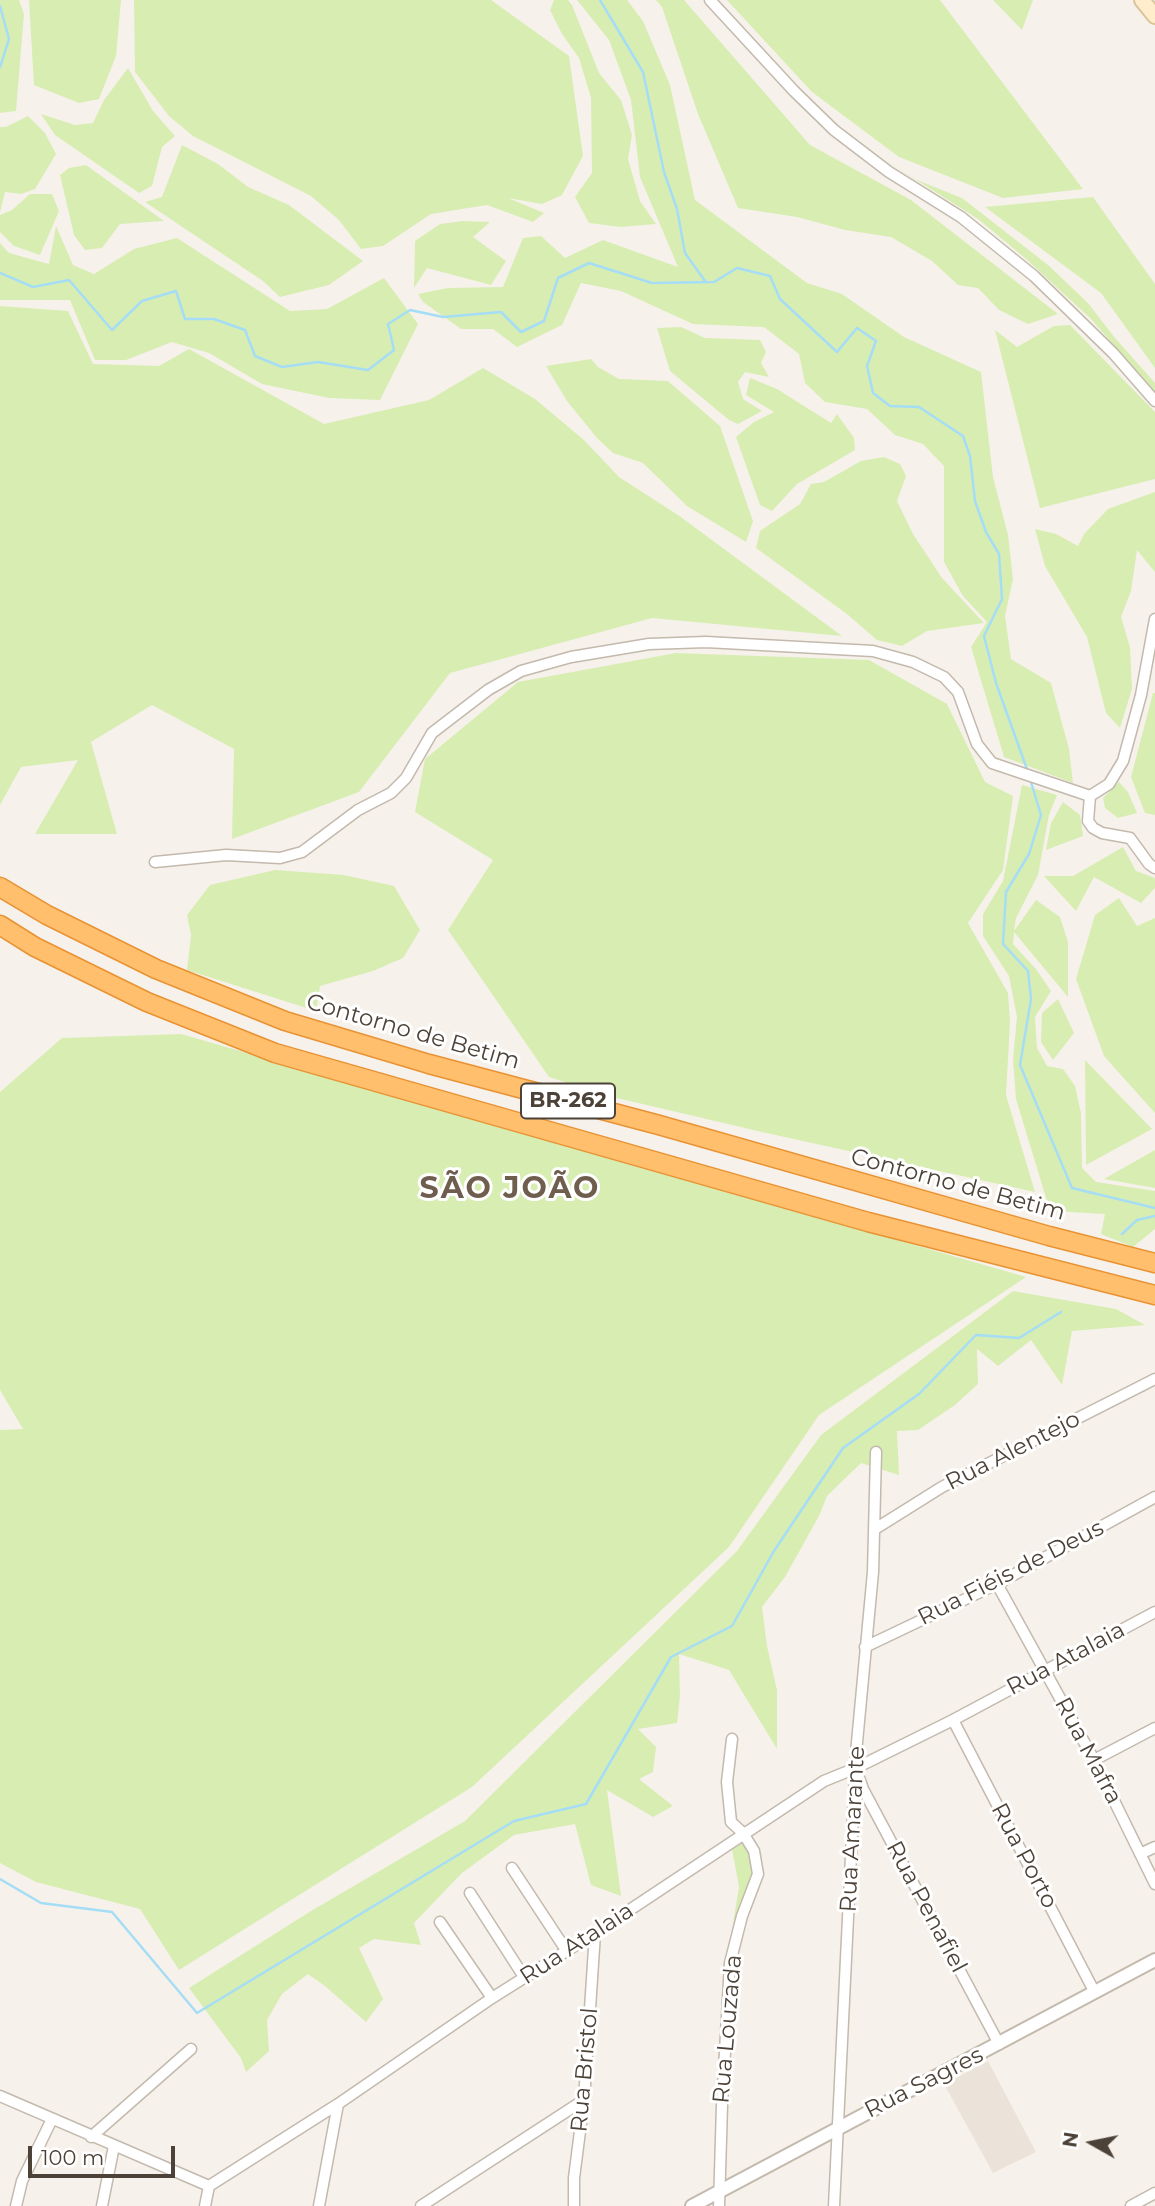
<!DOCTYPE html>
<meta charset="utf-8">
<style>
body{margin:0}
#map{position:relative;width:1155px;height:2206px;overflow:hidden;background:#f6f2eb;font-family:Montserrat,sans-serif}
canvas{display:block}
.north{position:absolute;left:1057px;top:2108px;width:70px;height:70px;-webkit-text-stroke:5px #fff;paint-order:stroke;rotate:279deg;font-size:19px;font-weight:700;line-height:28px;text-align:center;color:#4c4238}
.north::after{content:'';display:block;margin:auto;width:24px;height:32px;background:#4c4238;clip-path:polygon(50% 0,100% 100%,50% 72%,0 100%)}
.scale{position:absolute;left:28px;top:2146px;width:147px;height:32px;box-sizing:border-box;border:4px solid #4c4238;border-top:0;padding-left:9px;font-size:21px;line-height:24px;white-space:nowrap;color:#4c4238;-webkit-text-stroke:5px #fff;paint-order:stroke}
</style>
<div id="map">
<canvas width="1155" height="2206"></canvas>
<div class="north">N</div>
<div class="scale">100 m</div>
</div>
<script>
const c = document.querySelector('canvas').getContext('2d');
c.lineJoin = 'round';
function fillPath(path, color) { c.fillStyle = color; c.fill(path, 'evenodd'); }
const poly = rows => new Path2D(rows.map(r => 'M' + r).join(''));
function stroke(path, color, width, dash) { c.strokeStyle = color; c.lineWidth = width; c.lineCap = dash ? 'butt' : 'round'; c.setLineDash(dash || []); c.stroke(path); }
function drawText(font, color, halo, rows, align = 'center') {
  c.font = font + ' Montserrat,sans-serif'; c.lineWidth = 6; c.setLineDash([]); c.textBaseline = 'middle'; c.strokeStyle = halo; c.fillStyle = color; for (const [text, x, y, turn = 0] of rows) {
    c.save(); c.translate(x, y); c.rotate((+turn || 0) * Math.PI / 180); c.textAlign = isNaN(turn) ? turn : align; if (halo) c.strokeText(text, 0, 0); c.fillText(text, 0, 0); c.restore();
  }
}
fillPath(poly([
 [988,2061,1036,2152,993,2173,944,2084]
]), '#ebe3d9');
fillPath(poly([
 [0,0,19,0,24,14,16,111,0,113],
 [29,0,121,0,116,56,99,99,79,103,34,85],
 [134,0,491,0,569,56,583,156,562,195,542,204,508,198,544,213,533,222,487,205,431,214,383,246,361,249,339,220,311,196,193,136,169,116,135,72],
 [554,0,568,0,572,5,599,73,621,100,632,135,628,159,640,201,656,224,621,227,589,223,575,197,592,173,591,98,579,58,562,34,550,10],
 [577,0,627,0,643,21,670,85,695,200,807,283,842,294,904,337,981,372,993,477,1008,535,1013,579,1005,616,1011,659,1051,683,1069,749,1073,783,1004,757,971,647,987,622,963,596,944,562,944,466,923,444,895,435,867,409,825,402,805,383,799,354,764,327,693,324,621,291,581,283,562,325,517,347,493,329,461,329,423,302,418,294,448,288,503,287,523,238,541,236,565,258,603,240,678,267,640,177,631,100,609,40],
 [656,0,684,0,810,145,911,200,1058,314,1028,324,999,310,978,288,958,285,932,261,891,237,845,230,797,217,738,208,698,114,662,7],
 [727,0,940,0,1083,189,1003,198,899,157,812,92],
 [993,0,1033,0,1022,30],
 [128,68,153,111,175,136,162,147,152,186,139,193,55,135,41,114,75,125,93,123,104,100],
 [28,116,45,133,56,154,35,189,21,194,5,192,0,212,0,127,6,127],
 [182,145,218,164,248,187,289,205,363,261,329,285,280,297,263,281,145,202,162,197],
 [869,150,917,180,962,198,1048,265,1088,303,1115,338,1155,383,1155,392,1091,319,1025,258,978,219],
 [86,165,164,221,120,224,102,248,85,250,74,235,60,175,69,168],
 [30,194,52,194,59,211,40,255,14,246,0,232,0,215,12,210],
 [1093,197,1155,284,1155,368,1101,293,985,207],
 [463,221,490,222,473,237,506,261,491,285,427,268,414,288,415,241,440,224],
 [56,226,73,265,94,274,134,249,177,238,290,311,327,309,384,278,418,324,380,400,329,398,262,384,209,353,172,342,126,360,95,360,70,300,0,300,0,243,9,253,49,264],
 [0,306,68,311,93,364,159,366,189,349,324,424,429,400,483,368,535,399,584,440,619,477,678,515,842,636,652,618,450,673,359,792,232,839,234,749,152,705,91,742,117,834,35,834,78,760,21,767,0,805],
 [1070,325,1155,412,1155,479,1040,508,995,330,1017,347,1054,326],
 [681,327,705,338,760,340,766,352,761,363,769,377,745,372,738,382,743,399,762,411,738,424,729,420,670,371,657,328],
 [591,359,598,367,619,379,668,381,720,426,753,521,746,542,687,506,643,463,613,453,597,438,567,401,546,366],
 [750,378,777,389,831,423,837,414,854,438,855,450,797,484,772,511,760,505,736,437,754,422,774,412,746,395],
 [884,457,900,464,906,476,897,501,913,534,942,578,984,623,927,631,902,646,877,640,847,614,756,548,760,531,800,504,811,484,824,482,861,461],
 [1155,492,1155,572,1137,550,1131,591,1121,617,1130,647,1132,689,1120,728,1106,713,1087,637,1045,566,1035,529,1056,534,1078,546,1084,534,1108,509],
 [676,653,869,660,947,704,985,782,1013,796,1003,870,968,923,1008,993,1010,1022,1006,1095,1035,1192,762,1132,604,1095,549,1077,448,930,493,860,415,812,425,759,518,682],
 [1153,693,1155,693,1155,815,1145,813,1131,777],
 [1119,782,1128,792,1137,813,1118,818,1105,808,1103,798],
 [1022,785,1057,795,1049,815,1038,875,1016,918,1014,931,1036,900,1060,917,1068,942,1068,997,1014,932,1013,944,1036,969,1051,991,1035,1017,1037,1048,1047,1066,1063,1069,1075,1086,1081,1113,1082,1168,1096,1182,1155,1191,1155,1229,1133,1247,1101,1234,1105,1214,1050,1211,1016,1099,1013,1060,1017,1017,1009,976,983,936,983,914,1003,881],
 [1063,802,1080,815,1083,836,1046,850,1051,823],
 [1123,847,1136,871,1155,878,1155,888,1141,903,1094,877,1076,911,1044,876,1073,876],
 [275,870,344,875,394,886,420,930,403,958,373,971,320,986,316,1011,187,970,191,935,187,915,210,885],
 [1119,898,1137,926,1155,918,1155,1113,1104,1056,1076,979,1095,915],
 [1058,999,1074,1033,1053,1060,1041,1042,1042,1013],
 [181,1034,1026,1277,819,1415,729,1547,472,1787,179,1970,140,1909,36,1882,0,1863,0,1430,23,1429,0,1390,0,1092,62,1038],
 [1085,1060,1152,1129,1086,1165],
 [1155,1150,1155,1188,1104,1179],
 [1013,1291,1116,1309,1145,1325,1072,1331,1062,1385,1031,1340,998,1366,977,1349,978,1384,955,1405,918,1430,897,1431,899,1475,861,1463,827,1496,819,1516,785,1577,762,1607,767,1646,777,1690,777,1749,729,1670,679,1654,680,1696,677,1723,638,1729,656,1747,653,1772,639,1779,673,1806,653,1817,607,1790,621,1896,591,1885,575,1824,514,1835,462,1873,414,1923,421,1945,374,1939,359,1948,383,1999,366,2022,325,1986,308,1974,282,1994,267,2020,269,2051,246,2072,241,2058,189,1988,311,1911,465,1821,737,1551,821,1435],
 [744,1842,752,1858,752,1874,749,1889,737,1921,733,1924,739,1887,732,1849]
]), '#d8edb2');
stroke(poly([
 [600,0,643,72,664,172,677,209,685,253,705,281],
 [0,6,9,39,0,67],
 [0,273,33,287,69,280,112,330,142,301,176,291,185,319,214,319,245,330,255,356,282,367,318,362,368,370,394,350,388,324,410,310,443,317,501,312,521,332,544,321,558,278,589,263,652,283,714,282,737,268,770,276,780,299,837,352,857,328,876,341,867,366,873,393,890,406,919,407,963,436,970,456,975,501,986,532,999,554,1002,599,984,636,996,683,1028,772],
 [1030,779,1041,815,1029,854,1006,892,1003,944,1028,971,1031,999,1020,1065,1072,1188,1155,1208],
 [1122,1234,1137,1220,1155,1216],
 [0,1879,41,1903,112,1912,197,2013,514,1821,586,1804,671,1657,732,1626,774,1551,843,1448,919,1394,976,1335,1019,1338,1061,1312]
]), '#a5ddf6', 2.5);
const minor = poly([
 [710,0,794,91,834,130,889,172,961,217,1034,276,1113,353,1155,401],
 [1090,796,1088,821,1093,828,1102,833,1130,838,1149,864,1155,868],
 [155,862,226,855,280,858,302,852,358,810,391,793,406,778,432,733,488,690,521,671,571,657,649,644,706,642,873,651,913,662,944,677,958,692,977,744,992,763,1090,796,1109,784,1123,761,1141,695,1155,619],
 [875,1529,942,1487,1155,1379],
 [997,1584,1094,1760,1155,1884],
 [865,1647,997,1584,1155,1497],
 [953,1720,1094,1991],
 [1094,1760,1155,1728],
 [858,1775,863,1789,999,2044],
 [1140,1854,1155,1847],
 [512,1868,566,1950],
 [470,1893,524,1977],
 [440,1922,492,1998],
 [0,2096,209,2186,338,2104,492,1998,595,1933,824,1781,856,1768,953,1720,1155,1612],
 [91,2137,191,2049],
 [16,2206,22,2181,52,2119],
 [102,2206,114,2146],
 [205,2206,209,2186],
 [319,2206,338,2104],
 [421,2206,584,2100],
 [574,2206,574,2178,584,2100,595,1933],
 [719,2206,722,2105,730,1963,742,1916,758,1874,754,1851,743,1833,731,1822,727,1782,732,1739],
 [834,2206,856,1753,873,1572,876,1452],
 [1131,2206,1155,2193]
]);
const tertiary = poly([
 [692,2206,1155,1960]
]);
const secondary = poly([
 [1142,0,1155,16]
]);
const motorway = poly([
 [0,887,47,915,156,969,285,1021,429,1064,659,1125,1049,1236,1155,1263],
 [0,925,35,947,147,1002,275,1053,868,1222,1155,1295]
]);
stroke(minor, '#c3b9ad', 13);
stroke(tertiary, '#c3b9ad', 16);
stroke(secondary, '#dcc49a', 18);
stroke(motorway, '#e99233', 21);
stroke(minor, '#fff', 10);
stroke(tertiary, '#fff', 12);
stroke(secondary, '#ffedcc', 14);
stroke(motorway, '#ffbf6d', 18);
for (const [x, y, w] of [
 [568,1101,94]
]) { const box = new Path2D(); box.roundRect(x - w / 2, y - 17.5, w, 35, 5); c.fillStyle = '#fff'; c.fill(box); stroke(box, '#4c4238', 2); }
drawText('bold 21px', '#4c4238', null, [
 ["BR-262",568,1101]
]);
drawText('23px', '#4c4238', '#fff', [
 ["Contorno de Betim",413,1032,16],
 ["Contorno de Betim",958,1185,15],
 ["Rua Alentejo",1013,1451,-27],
 ["Rua Fiéis de Deus",1011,1573,-27],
 ["Rua Atalaia",1066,1659,-28],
 ["Rua Mafra",1088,1751,62],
 ["Rua Amarante",853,1829,-87],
 ["Rua Porto",1024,1856,62],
 ["Rua Penafiel",926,1907,62],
 ["Rua Atalaia",577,1944,-33],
 ["Rua Louzada",728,2029,-85],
 ["Rua Bristol",585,2070,-85],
 ["Rua Sagres",924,2083,-27]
]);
c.letterSpacing = '2px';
drawText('bold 30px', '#6f5e4e', '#fff', [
 ["SÃO JOÃO",510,1189]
]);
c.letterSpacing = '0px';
</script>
